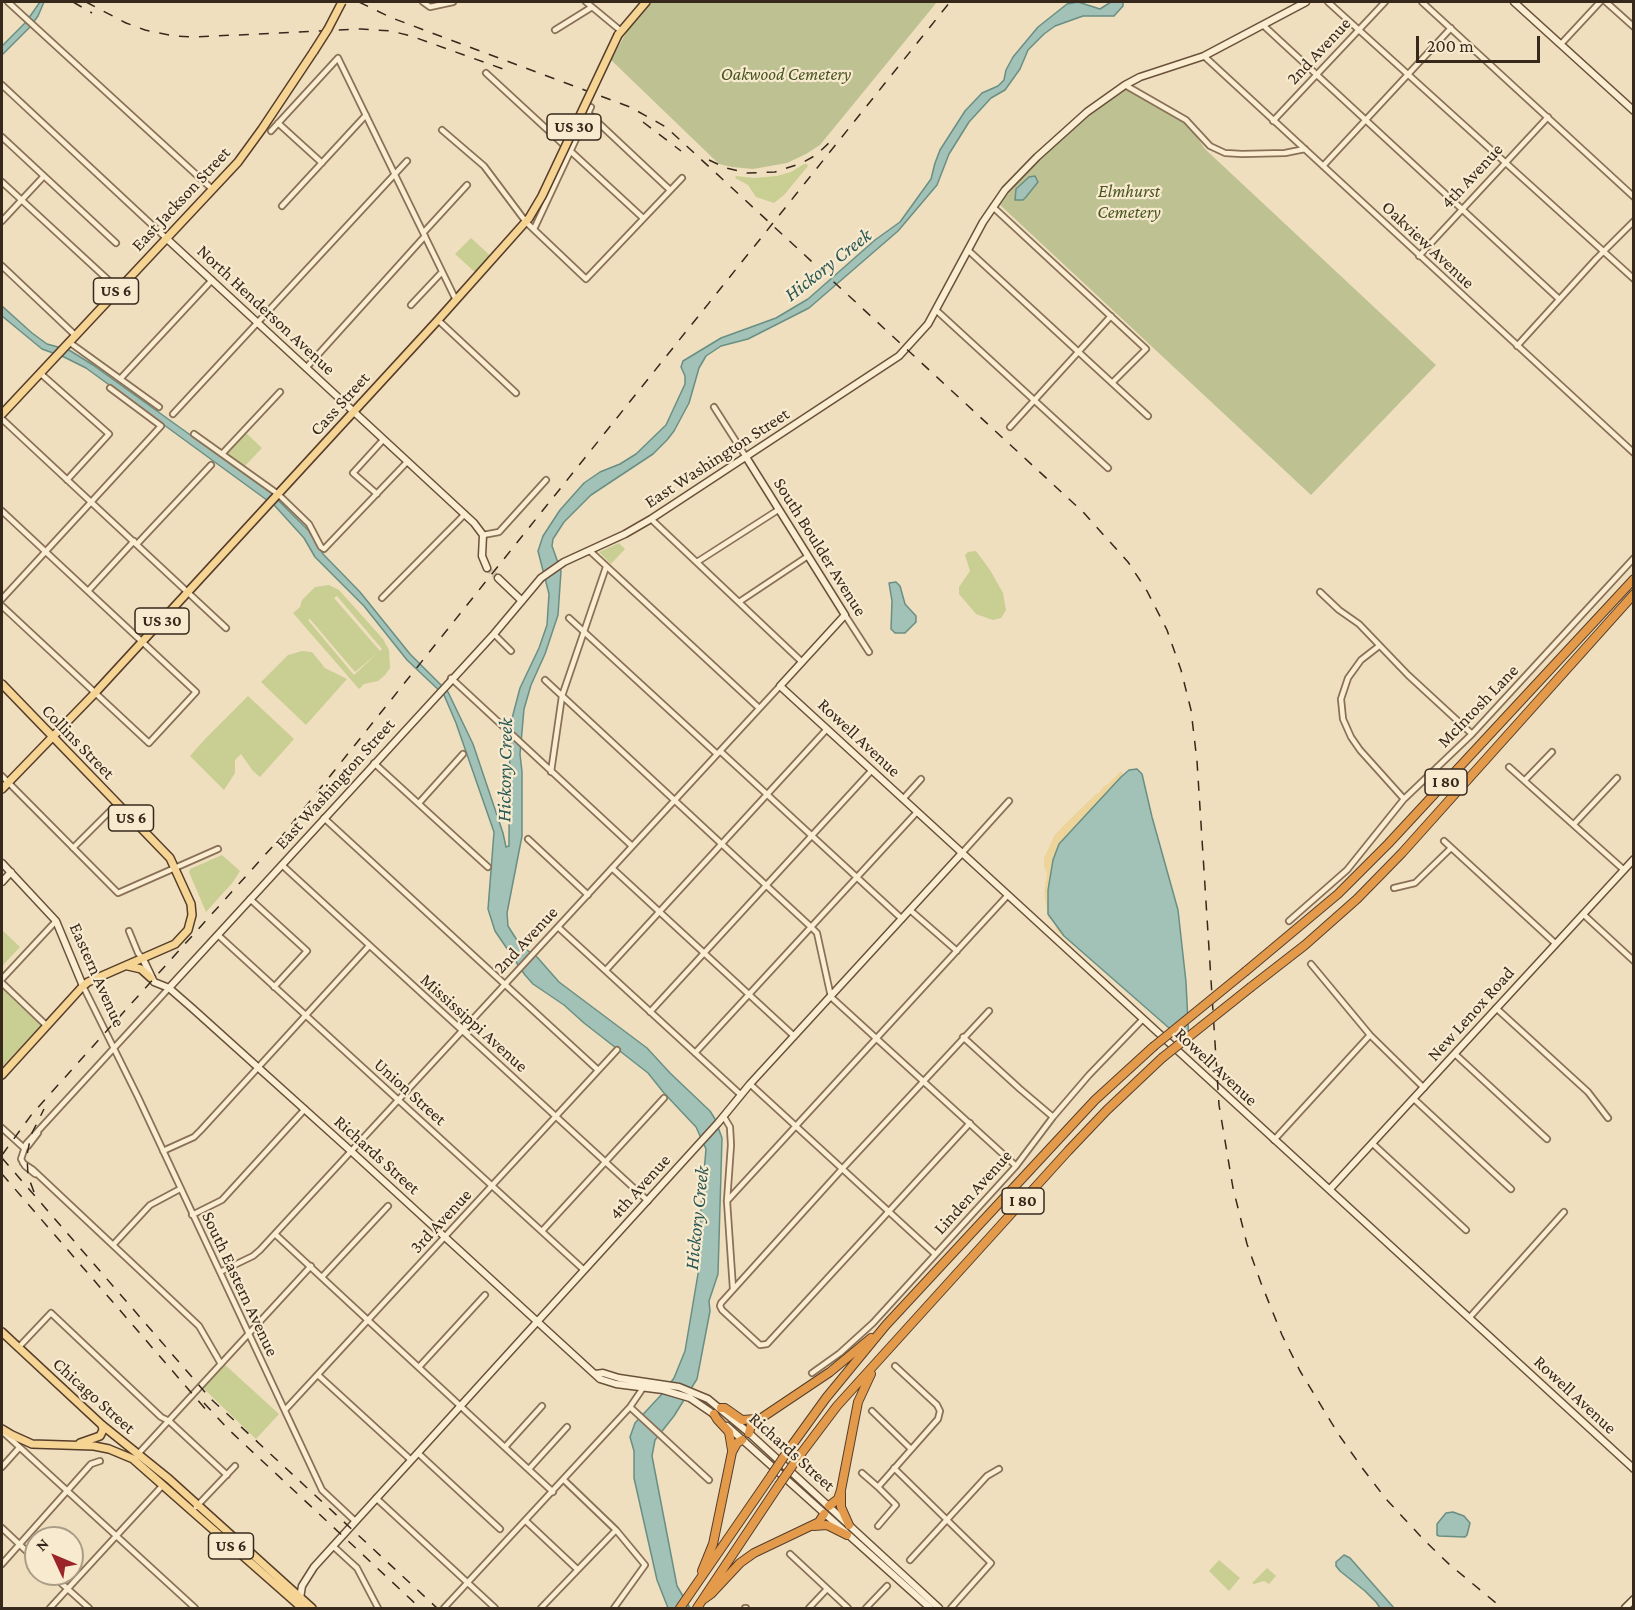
<!DOCTYPE html>
<style>
body{margin:0}
#map{position:relative;width:1635px;height:1610px;overflow:hidden;background:#efdfbf;font-family:"Crimson Pro",serif}
canvas{display:block}
.frame{position:absolute;inset:0;border:3px solid #37281c;pointer-events:none}
.north{position:absolute;left:24px;top:1526px;width:60px;height:60px;box-sizing:border-box;background:#f7eacf;border:2px solid #aa9c87;border-radius:50%;rotate:314deg;font-size:16px;font-weight:700;line-height:24px;text-align:center;color:#37281c}
.north::after{content:'';display:block;margin:auto;width:21px;height:27px;background:#9a2429;clip-path:polygon(50% 0,100% 100%,50% 72%,0 100%)}
.scale{position:absolute;left:1416px;top:36px;width:124px;height:27px;box-sizing:border-box;border:3px solid #37281c;border-top:0;padding-left:8px;font-size:18px;line-height:21px;white-space:nowrap;color:#37281c;-webkit-text-stroke:4px #f7eacf;paint-order:stroke}
</style>
<div id="map">
<canvas width="1635" height="1610"></canvas>
<div class="frame"></div>
<div class="north">N</div>
<div class="scale">200 m</div>
</div>
<script>
const c = document.querySelector('canvas').getContext('2d');
c.lineJoin = 'round';
function fillPath(path, color) { c.fillStyle = color; c.fill(path, 'evenodd'); }
const poly = rows => new Path2D(rows.map(r => 'M' + r).join(''));
function stroke(path, color, width, dash) { c.strokeStyle = color; c.lineWidth = width; c.lineCap = dash ? 'butt' : 'round'; c.setLineDash(dash || []); c.stroke(path); }
function drawText(font, color, halo, rows, align = 'center') {
  c.font = font + ' "Crimson Pro",serif'; c.lineWidth = 4.5; c.setLineDash([]); c.textBaseline = 'middle'; c.strokeStyle = halo; c.fillStyle = color; for (const [text, x, y, turn = 0] of rows) {
    c.save(); c.translate(x, y); c.rotate((+turn || 0) * Math.PI / 180); c.textAlign = isNaN(turn) ? turn : align; if (halo) c.strokeText(text, 0, 0); c.fillText(text, 0, 0); c.restore();
  }
}
fillPath(poly([
 [804,164,807,164,808,166,784,195,774,203,756,197,748,185,735,178,736,176,754,178,777,176,791,172],
 [471,238,493,258,478,275,455,254],
 [244,431,262,448,243,468,223,454],
 [619,543,625,549,611,564,599,552],
 [976,551,990,570,1003,593,1006,610,1001,618,993,620,976,614,959,594,959,587,970,571,965,555,968,552],
 [329,585,339,590,383,639,389,650,390,668,385,675,378,681,364,684,359,689,293,613,300,607,302,600,315,587],
 [337,596,382,649,354,675,308,620,310,619,355,672,380,651,334,598],
 [302,651,312,652,325,668,347,679,306,725,261,682,288,655],
 [248,696,294,739,260,777,253,771,241,754,235,760,235,773,224,790,190,756,206,738],
 [222,855,240,871,233,882,206,912,189,872,190,869],
 [2,930,20,947,2,966],
 [2,988,41,1025,2,1067],
 [223,1363,279,1414,256,1439,201,1386],
 [1219,1560,1240,1578,1229,1591,1209,1571],
 [1267,1568,1276,1576,1269,1584,1264,1581,1254,1584,1252,1583]
]), '#c9ce92');
fillPath(poly([
 [1121,771,1124,777,1065,935,1066,938,1072,940,1071,942,1057,931,1054,921,1048,918,1044,893,1047,874,1044,866,1044,858,1054,836,1062,827,1096,794,1099,793,1103,787,1108,784]
]), '#edd49a');
fillPath(poly([
 [652,2,937,2,820,145,806,154,787,163,753,169,732,167,719,164,611,60,630,26],
 [1124,87,1186,121,1205,149,1436,365,1311,495,999,204,1036,162,1088,113]
]), '#bec292');
const water = poly([
 [40,2,44,2,38,16,30,27,2,55,2,46,26,22,40,2],
 [1078,2,1100,9,1111,2,1123,2,1123,6,1114,16,1083,16,1055,26,1044,34,1028,50,1020,69,1005,90,991,98,969,122,949,154,937,185,898,231,809,308,748,339,721,346,706,356,699,368,689,403,674,431,667,440,653,454,591,495,564,522,553,539,552,546,561,571,558,615,545,654,531,685,524,709,520,754,522,772,522,836,507,913,508,926,520,945,537,957,559,982,647,1048,670,1073,710,1111,715,1119,722,1138,718,1274,709,1301,710,1311,697,1379,674,1416,655,1440,652,1456,677,1586,690,1608,668,1608,657,1580,634,1478,634,1451,630,1437,635,1423,662,1394,674,1378,685,1351,699,1268,701,1205,706,1149,696,1127,664,1093,648,1073,584,1023,564,1005,533,984,525,975,495,931,488,909,494,832,456,723,444,695,407,660,364,606,315,557,304,538,275,506,86,368,64,357,42,349,2,316,2,306,32,333,47,344,69,350,93,365,271,493,309,531,323,554,360,592,410,654,448,692,473,744,503,833,506,847,509,846,509,839,510,726,520,688,539,648,547,625,549,594,538,551,543,536,560,510,584,483,600,472,620,464,636,454,666,425,685,384,685,376,681,367,683,361,721,338,776,318,808,299,875,240,900,222,931,179,935,163,940,150,965,111,982,93,998,86,1004,80,1006,70,1013,57,1038,27,1067,4,1078,2],
 [1035,176,1038,182,1026,197,1023,200,1015,200,1016,189,1029,177,1035,176],
 [896,582,900,586,905,604,916,616,916,622,905,633,895,633,891,629,892,601,889,583,896,582],
 [1137,769,1142,774,1152,817,1178,910,1186,982,1189,1042,1185,1042,1064,936,1048,914,1048,890,1053,860,1059,844,1121,777,1129,770,1137,769],
 [1453,1512,1464,1516,1470,1523,1467,1535,1465,1537,1439,1536,1437,1535,1437,1524,1446,1513,1453,1512],
 [1344,1555,1350,1558,1394,1608,1380,1608,1376,1602,1365,1591,1340,1571,1336,1566,1336,1562,1344,1555]
]);
fillPath(water, '#a2c1b7');
stroke(water, '#698f84', 1.5);
stroke(poly([
 [487,568,498,578]
]), '#caba9e', 6, [6, 3]);
const street = poly([
 [8,2,212,189],
 [423,2,430,7,453,2],
 [586,2,621,31],
 [1328,2,1634,279],
 [1422,2,1634,197],
 [1606,2,1634,27],
 [1263,25,1559,299],
 [555,30,592,7],
 [1561,44,1600,2],
 [1204,56,1634,453],
 [486,73,643,218],
 [2,85,166,238],
 [1125,85,1186,120,1210,146,1225,153,1242,154,1285,153,1305,149],
 [588,113,670,190],
 [1273,121,1385,2],
 [278,123,322,163],
 [442,130,484,166,526,222,586,279,682,178],
 [271,131,338,58,456,300],
 [2,137,116,243],
 [1323,166,1451,28],
 [2,182,118,289],
 [282,206,366,115],
 [993,207,1146,349,1112,383],
 [2,221,44,176],
 [534,229,591,107],
 [424,232,467,185],
 [969,251,1148,416],
 [1419,256,1548,117],
 [2,266,75,335],
 [411,305,442,272],
 [936,310,1108,468],
 [438,320,516,393],
 [69,342,159,407],
 [1517,346,1596,259,1634,221],
 [306,368,425,236],
 [40,373,109,434,67,480],
 [121,378,212,280],
 [714,407,746,457],
 [173,414,407,161],
 [2,419,226,628],
 [1010,427,1111,316],
 [194,434,278,494,309,524,321,547,324,549,407,462],
 [222,454,280,392],
 [377,494,353,473,383,440],
 [2,511,196,692,149,743,2,606],
 [651,519,802,662],
 [483,535,499,532,546,480],
 [137,544,211,465],
 [590,551,759,708],
 [697,562,778,510],
 [88,591,134,541],
 [1320,592,1339,610,1359,624,1408,675,1472,734],
 [382,598,465,514],
 [2,599,161,426,110,388],
 [739,602,808,556],
 [845,615,869,652],
 [569,618,717,754],
 [494,634,511,651],
 [1379,646,1361,660,1348,678,1341,699,1343,719,1351,737,1360,750,1404,799],
 [451,678,632,846],
 [545,680,811,927,817,933,831,997,1016,1166],
 [720,751,902,919],
 [374,763,488,867],
 [1509,767,1624,870],
 [551,772,562,696,606,567],
 [2,776,118,893,218,849],
 [1525,780,1552,752],
 [903,799,921,779],
 [419,803,463,754],
 [324,818,598,1070],
 [1574,824,1617,778],
 [528,839,588,895],
 [1444,841,1556,944],
 [73,848,117,804],
 [962,853,1009,801],
 [282,865,648,1201],
 [612,868,794,1036],
 [1394,888,1415,883,1451,848],
 [250,899,307,951,274,987],
 [910,910,957,951],
 [1583,914,1634,961],
 [1289,921,1347,870,1404,799,1472,734,1634,558],
 [558,927,741,1095],
 [129,931,138,953,143,959],
 [218,935,584,1270],
 [1311,964,1370,1035,1424,1088],
 [606,970,827,729],
 [2,979,56,921],
 [2,983,47,1026],
 [83,986,138,1097,322,1490,355,1521],
 [1496,1008,1588,1092,1608,1118],
 [650,1012,872,770],
 [963,1037,1020,1089,1053,1117],
 [695,1053,917,812],
 [1455,1054,1547,1139],
 [750,1084,935,1254],
 [1414,1099,1511,1189],
 [724,1117,730,1127,731,1145,727,1201,733,1289],
 [970,1123,767,1344,760,1345,722,1310,720,1306,721,1303,842,1169,989,1011],
 [2,1128,24,1148],
 [1274,1140,1370,1035],
 [1373,1144,1466,1230],
 [24,1148,28,1146,38,1133],
 [163,1151,194,1137,201,1130,369,946],
 [23,1163,32,1169,199,1326,221,1364],
 [35,1174,25,1166,21,1159,26,1144,169,988],
 [727,1201,1008,895],
 [192,1215,222,1200,305,1109],
 [542,1231,664,1098],
 [275,1234,553,1492],
 [113,1245,150,1205,180,1189],
 [220,1272,253,1256,260,1250,780,686],
 [322,1277,388,1206],
 [1470,1317,1564,1212],
 [18,1348,51,1313,161,1417,169,1421,227,1475],
 [419,1367,485,1295],
 [812,1373,840,1353,873,1323,1016,1166,1053,1117,1089,1075,1143,1019],
 [318,1375,411,1460],
 [630,1407,709,1480],
 [285,1410,617,1050],
 [872,1411,911,1449],
 [3,1432,195,1608],
 [505,1447,542,1406],
 [418,1453,500,1529],
 [138,1454,311,1266],
 [2,1467,19,1448],
 [894,1468,991,1563,951,1608],
 [529,1469,567,1427],
 [862,1473,878,1487],
 [564,1480,616,1530,645,1565,614,1608],
 [376,1498,495,1608],
 [196,1507,235,1466],
 [526,1521,577,1569],
 [878,1526,896,1505,878,1487,938,1419,940,1411,937,1405,895,1366],
 [2,1528,36,1560],
 [333,1546,357,1568,378,1608],
 [790,1554,848,1608],
 [910,1560,987,1476,999,1469],
 [2,1564,91,1464,100,1461],
 [51,1574,89,1608],
 [50,1608,163,1485],
 [444,1608,630,1407,645,1385],
 [541,1608,616,1530],
 [745,1608,746,1608],
 [809,1608,827,1589],
 [866,1608,887,1586]
]);
const secondary = poly([
 [1514,2,1634,111],
 [166,238,474,523,483,535,482,556,487,568],
 [746,457,845,615,780,686,1634,1469],
 [498,578,522,601],
 [2,863,56,921,83,986],
 [2,882,11,872],
 [143,959,154,982,169,988,192,1008,352,1152,600,1379,616,1384,663,1390,690,1398,715,1415],
 [169,988,494,634,541,578,564,562,625,534,651,519,899,356,928,324,983,222,1005,190,1037,157,1087,112,1125,85,1140,77,1204,56,1306,2],
 [1330,1189,1634,859],
 [595,1374,603,1373,619,1378,679,1387,708,1399,749,1433,939,1608],
 [727,1426,930,1608],
 [300,1598,302,1586,314,1567,718,1123,750,1084,962,853],
 [1625,1608,1634,1599]
]);
const primary = poly([
 [618,35,646,2],
 [2,414,238,162,262,129,314,51],
 [2,684,170,858,191,904,192,915,188,930,175,944,88,982,83,986,2,1075],
 [2,789,95,693,438,320,529,218],
 [128,966,141,969,151,978],
 [2,1332,102,1425,169,1479,312,1608],
 [2,1429,12,1435,32,1444,94,1446,109,1449,133,1459,302,1608],
 [80,1443,100,1436,103,1430,102,1425]
]);
const highway = poly([
 [1246,971,1338,894,1388,844,1634,579],
 [1251,987,1305,945,1357,899,1402,853,1634,594],
 [721,1408,725,1408,742,1420,757,1419],
 [714,1414,717,1419,729,1432,732,1450],
 [749,1433,751,1425,830,1372,871,1338],
 [787,1452,826,1398,886,1325,1095,1100,1153,1047],
 [797,1459,837,1406,1068,1151,1107,1110,1162,1058],
 [841,1493,841,1507,849,1525],
 [829,1506,838,1499,841,1490,858,1402,871,1374],
 [814,1526,827,1525,847,1535],
 [702,1571,713,1544,732,1452,737,1443,742,1440],
 [704,1599,711,1594,740,1563,754,1553,819,1522,824,1514],
 [680,1608,771,1476],
 [697,1608,779,1485]
]);
stroke(street, '#897057', 8);
stroke(secondary, '#6a513a', 9);
stroke(primary, '#563e2b', 10);
stroke(highway, '#563e2b', 10);
stroke(street, '#faedd2', 4.5);
stroke(secondary, '#faedd2', 6);
stroke(primary, '#f5d494', 7);
stroke(highway, '#e39b4b', 8);
stroke(poly([
 [73,2,92,13],
 [86,2,126,23,145,30,174,36,195,37,361,29,391,31,411,36,506,70],
 [359,2,392,18,630,107,666,127,1083,512,1128,562,1147,591,1167,630,1181,670,1191,710,1197,761,1219,1105,1233,1188,1247,1244,1261,1283,1282,1335,1300,1371,1339,1435,1363,1469,1386,1499,1425,1541,1450,1565,1502,1608],
 [643,122,681,151],
 [709,160,726,168,747,173,775,172,802,163,816,155,830,142],
 [2,1155,32,1114,282,836,950,2],
 [2,1158,211,1399,437,1608],
 [2,1174,208,1412],
 [34,1192,28,1176,27,1155,31,1135,44,1109],
 [204,1403,228,1429,420,1608]
]), '#37281c', 1.5, [10, 10]);
const primaryBridge = poly([
 [314,51,328,29,342,2],
 [529,218,542,196,618,35]
]);
const highwayBridge = poly([
 [1153,1047,1246,971],
 [1162,1058,1251,987],
 [771,1476,787,1452],
 [779,1485,797,1459]
]);
stroke(primaryBridge, '#563e2b', 10, []);
stroke(highwayBridge, '#563e2b', 10, []);
stroke(primaryBridge, '#f5d494', 7);
stroke(highwayBridge, '#e39b4b', 8);
for (const [x, y, w] of [
 [574,127,54],
 [116,291,45],
 [162,621,54],
 [1446,782,42],
 [131,818,45],
 [1023,1201,42],
 [231,1546,45]
]) { const box = new Path2D(); box.roundRect(x - w / 2, y - 13, w, 26, 4.5); c.fillStyle = '#f7eacf'; c.fill(box); stroke(box, '#37281c', 1.5); }
drawText('bold 16px', '#37281c', null, [
 ["US 30",574,127],
 ["US 6",116,291],
 ["US 30",162,621],
 ["I 80",1446,782],
 ["US 6",131,818],
 ["I 80",1023,1201],
 ["US 6",231,1546]
]);
drawText('18px', '#37281c', '#f7eacf', [
 ["2nd Avenue",1319,51,-47],
 ["4th Avenue",1472,176,-47],
 ["East Jackson Street",181,199,-47],
 ["Oakview Avenue",1428,245,43],
 ["North Henderson Avenue",266,310,43],
 ["Cass Street",340,404,-48],
 ["East Washington Street",717,458,-33],
 ["South Boulder Avenue",820,547,58],
 ["McIntosh Lane",1478,706,-46],
 ["Rowell Avenue",859,738,43],
 ["Collins Street",78,742,46],
 ["East Washington Street",335,784,-48],
 ["2nd Avenue",526,940,-47],
 ["Eastern Avenue",97,975,66],
 ["New Lenox Road",1471,1014,-48],
 ["Mississippi Avenue",474,1023,42],
 ["Rowell Avenue",1216,1067,43],
 ["Union Street",410,1092,42],
 ["Richards Street",377,1155,42],
 ["4th Avenue",640,1187,-48],
 ["Linden Avenue",973,1192,-48],
 ["3rd Avenue",441,1221,-47],
 ["South Eastern Avenue",240,1284,65],
 ["Rowell Avenue",1575,1395,43],
 ["Chicago Street",94,1396,42],
 ["Richards Street",792,1452,42]
]);
drawText('italic 18px', '#495521', '#f7eacf', [
 ["Oakwood Cemetery",786,74],
 ["Elmhurst",1129,191],
 ["Cemetery",1129,212]
]);
drawText('italic 20px', '#2a5854', '#f7eacf', [
 ["Hickory Creek",828,265,-38],
 ["Hickory Creek",505,770,-89],
 ["Hickory Creek",697,1218,-84]
]);
</script>
